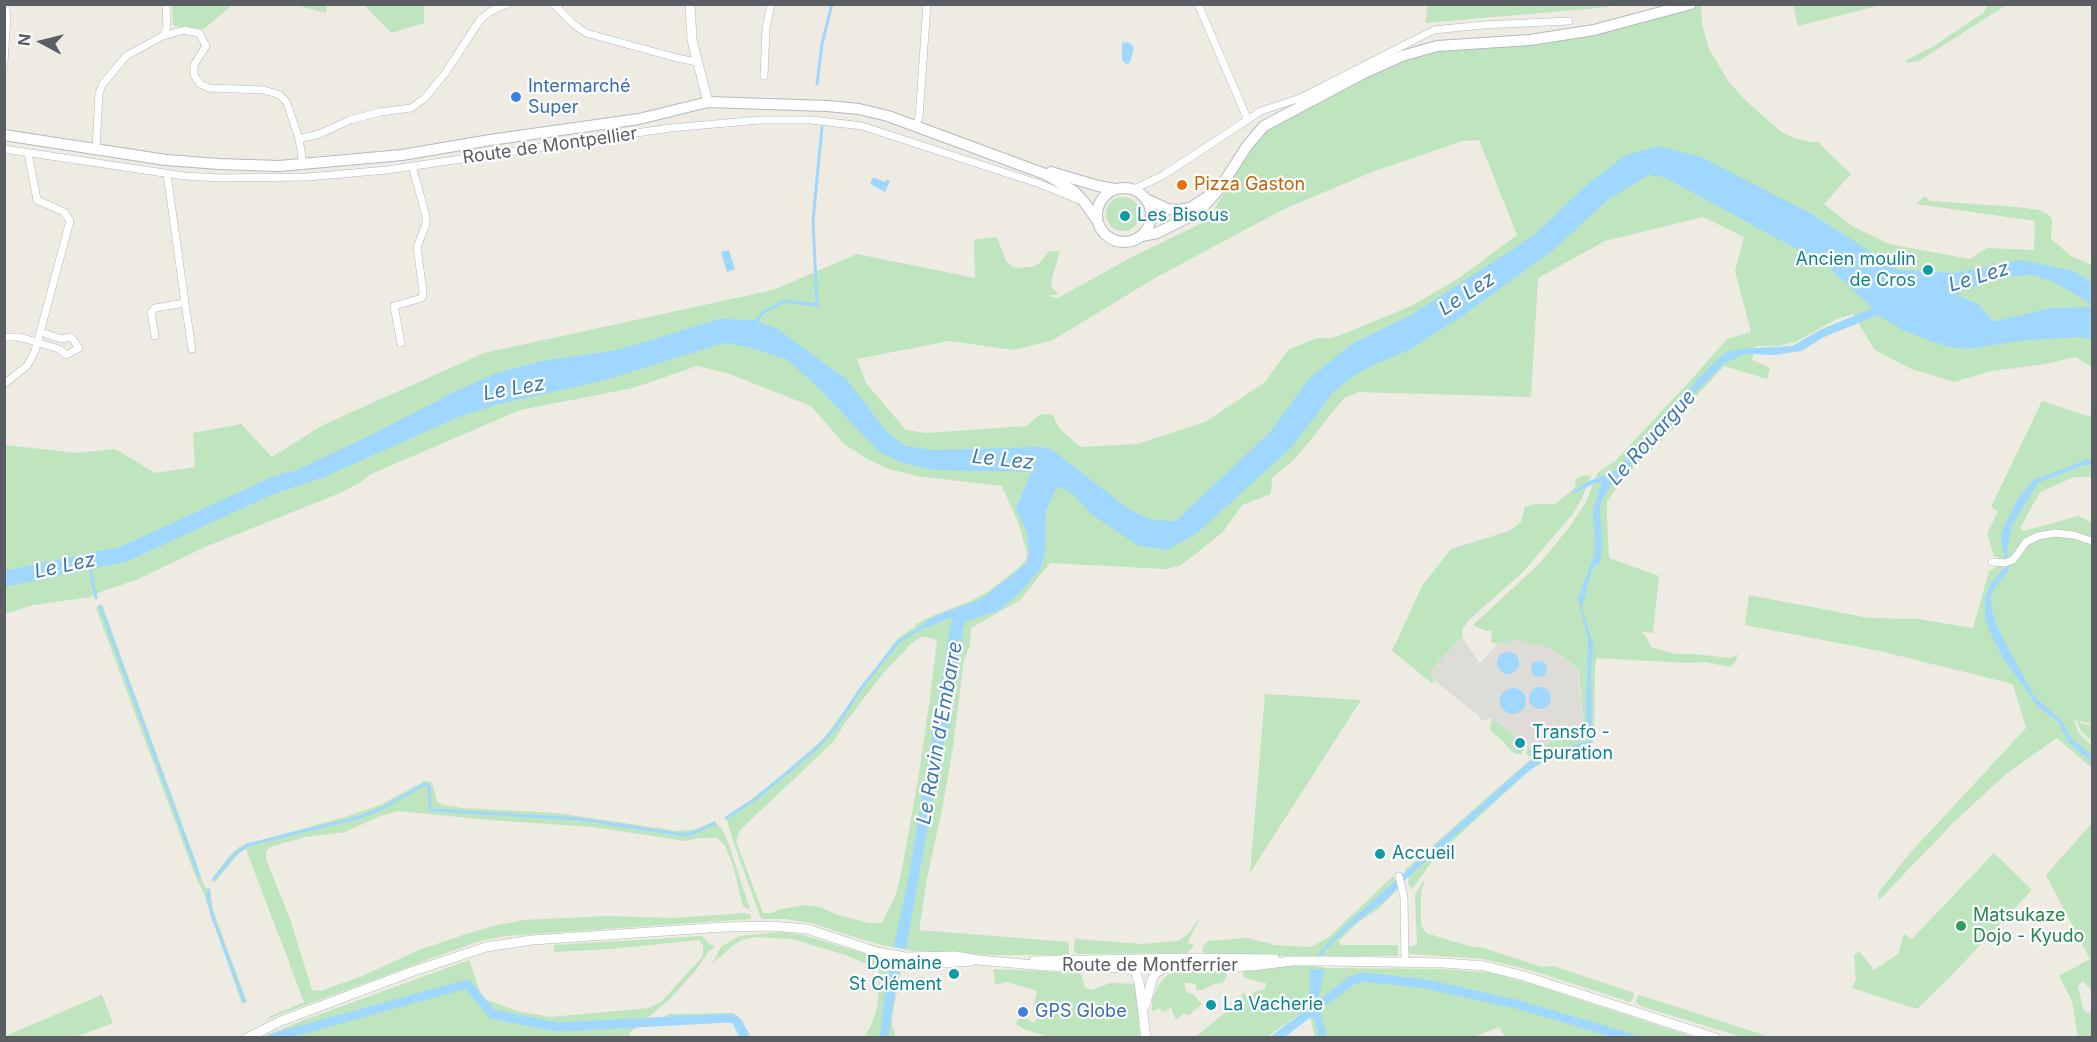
<!DOCTYPE html>
<meta charset="utf-8">
<style>
body{margin:0}
#map{position:relative;width:2097px;height:1042px;overflow:hidden;background:#edebe2;font-family:Inter,sans-serif}
canvas{display:block}
.frame{position:absolute;inset:0;border:6px solid #5a5e63;pointer-events:none}
.north{position:absolute;left:12px;top:12px;width:60px;height:60px;-webkit-text-stroke:4px #fff;paint-order:stroke;rotate:277deg;font-size:16px;font-weight:700;line-height:24px;text-align:center;color:#5a5e63}
.north::after{content:'';display:block;margin:auto;width:21px;height:27px;background:#5a5e63;clip-path:polygon(50% 0,100% 100%,50% 72%,0 100%)}
</style>
<div id="map">
<canvas width="2097" height="1042"></canvas>
<div class="frame"></div>
<div class="north">N</div>
</div>
<script>
const c = document.querySelector('canvas').getContext('2d');
c.lineJoin = 'round';
function fillPath(path, color) { c.fillStyle = color; c.fill(path, 'evenodd'); }
const poly = rows => new Path2D(rows.map(r => 'M' + r).join(''));
function stroke(path, color, width, dash) { c.strokeStyle = color; c.lineWidth = width; c.lineCap = dash ? 'butt' : 'round'; c.setLineDash(dash || []); c.stroke(path); }
function drawText(font, color, halo, rows, align = 'center') {
  c.font = font + ' Inter,sans-serif'; c.lineWidth = 4.5; c.setLineDash([]); c.textBaseline = 'middle'; c.strokeStyle = halo; c.fillStyle = color; for (const [text, x, y, turn = 0] of rows) {
    c.save(); c.translate(x, y); c.rotate((+turn || 0) * Math.PI / 180); c.textAlign = isNaN(turn) ? turn : align; if (halo) c.strokeText(text, 0, 0); c.fillText(text, 0, 0); c.restore();
  }
}
fillPath(poly([
 [1462,637,1480,663,1498,644,1517,639,1530,644,1541,644,1563,656,1578,671,1584,730,1556,736,1545,746,1535,751,1492,718,1480,721,1479,716,1434,680,1430,671]
]), '#dedcd6');
fillPath(poly([
 [1608,4,1609,7,1425,23,1428,5],
 [1793,4,1881,4,1881,5,1798,26],
 [172,5,232,5,204,29,173,26],
 [296,5,327,5,326,13],
 [364,5,424,5,424,23,391,33],
 [1691,5,1702,5,1701,15,1703,28,1709,49,1729,82,1745,100,1780,131,1794,138,1810,142,1818,142,1851,174,1824,204,1852,226,1889,244,1970,259,1987,248,2034,250,2035,221,1916,204,1925,196,1930,201,2017,207,2039,210,2049,215,2052,220,2051,239,2071,256,2092,265,2092,367,2075,357,2046,364,1991,371,1954,382,1909,368,1875,350,1853,314,1837,319,1795,342,1777,346,1756,346,1752,360,1770,368,1767,379,1724,366,1686,407,1678,424,1622,479,1607,502,1607,521,1609,558,1659,576,1653,633,1639,631,1645,634,1651,647,1675,654,1694,654,1730,658,1738,654,1735,663,1730,667,1705,662,1688,663,1597,658,1595,666,1594,739,1591,747,1582,751,1550,759,1530,770,1435,857,1412,889,1408,883,1409,879,1405,870,1532,758,1526,754,1528,746,1535,751,1545,746,1556,737,1584,730,1579,671,1563,656,1541,644,1530,644,1517,639,1498,644,1491,642,1492,631,1486,631,1473,625,1541,562,1570,526,1586,502,1598,472,1615,461,1689,382,1727,339,1751,332,1735,271,1744,237,1703,217,1605,241,1538,278,1531,397,1359,392,1344,398,1296,458,1272,478,1271,494,1242,505,1223,532,1180,566,1165,569,1050,563,1020,600,971,628,970,646,964,660,953,747,942,810,927,878,919,930,1069,942,1069,955,996,955,914,951,877,944,811,923,786,919,762,919,760,916,731,835,727,820,728,815,745,804,782,775,824,738,898,638,915,627,916,624,932,616,971,601,989,591,1017,569,1026,560,1027,553,1018,522,1002,486,917,476,889,469,867,459,844,444,811,406,727,373,697,366,633,388,520,410,371,474,361,482,340,493,205,547,136,580,103,591,90,597,33,605,5,614,5,445,76,453,115,449,155,473,195,467,193,433,241,424,272,457,323,425,484,353,773,290,857,254,975,278,974,240,997,237,1006,261,1011,266,1018,268,1032,267,1040,263,1049,251,1060,251,1051,282,1052,288,1059,294,1048,296,1058,298,1128,259,1208,220,1264,126,1362,74,1437,46,1530,40],
 [1479,140,1517,235,1459,278,1411,306,1348,332,1332,338,1317,338,1288,350,1265,382,1205,422,1137,444,1080,447,1059,428,1053,415,1041,414,1026,426,927,433,906,430,866,383,857,359,949,341,1014,350,1053,340,1155,278,1284,209,1372,172,1462,141],
 [922,636,937,640,930,698,919,774,901,874,896,894,882,923,869,923,838,915,820,907,806,905,780,909,772,913,763,913,736,841,740,830,833,742,845,723,884,672,912,643],
 [1988,5,2006,5,1919,61,1907,63,1906,60,1934,46,1983,13],
 '1106 214a17 17 0 1 1 34 0a17 17 0 1 1-34 0Z',
 [2042,401,2090,417,2092,409,2092,477,2074,477,2040,492,2020,528,2024,531,2078,516,2092,522,2092,724,2074,720,2078,732,2092,746,2092,768,2057,738,2006,774,1954,822,1879,900,1878,893,1910,853,2026,728,2013,684,1880,651,1745,625,1749,595,1869,618,1919,619,1973,628,1989,571,2005,562,2003,559,1994,556,1987,534,1998,511,1991,507],
 [1584,475,1591,476,1581,500,1572,515,1522,573,1469,620,1463,628,1462,637,1430,671,1434,680,1432,683,1392,651,1422,586,1451,549,1509,531,1521,522,1525,507,1534,504,1555,504,1575,488,1576,479],
 [102,604,205,887,210,889,213,910,247,1002,242,1004,204,894,196,878,96,608],
 [1265,694,1361,700,1250,873],
 [1492,718,1521,740,1518,743,1524,748,1521,754,1516,754,1510,750,1503,741,1494,734,1490,730],
 [2077,722,2092,726,2092,742,2081,731],
 [425,781,432,782,437,802,443,805,463,808,557,813,678,831,697,829,714,821,722,829,728,842,750,909,743,907,733,865,725,846,717,838,699,838,685,841,593,827,490,820,398,811,380,816,345,832,305,837,270,847,266,852,266,859,290,919,312,990,321,991,362,976,419,950,463,935,493,926,524,920,607,916,674,918,744,913,751,915,751,919,505,936,480,941,449,952,268,1019,269,1017,304,1002,246,849,240,852,215,882,211,880,230,855,240,846,345,817,380,805],
 [2092,823,2092,991,2083,981,2078,986,2083,1008,2086,1013,2092,1012,2092,1037,2078,1037,2072,1001,2059,976,2090,959,2046,875],
 [1994,853,2032,890,1949,978,1917,1009,1852,988,1856,980,1854,955,1859,951,1874,970,1898,954,1904,934,1912,939],
 [1393,876,1399,888,1378,909,1357,923,1339,941,1341,945,1398,945,1398,956,1276,956,1206,954,1202,951,1204,945,1208,941,1248,938,1275,945,1311,947,1329,937],
 [1425,879,1421,893,1421,925,1426,933,1472,947,1481,947,1542,967,1553,966,1634,993,1633,999,1630,1002,1530,970,1483,959,1410,954,1409,947,1417,945,1415,894],
 [1201,916,1187,943,1194,945,1187,953,1078,954,1074,952,1075,939,1142,944,1178,941,1188,934],
 [781,932,803,935,902,965,892,1017,892,1026,895,1032,895,1037,864,1037,871,1026,878,1004,879,970,846,955,792,939,755,937,742,940,732,946,712,964,721,947,739,936],
 [702,936,709,944,714,946,714,948,709,951,697,969,671,998,629,1033,631,1037,262,1037,304,1020,469,960,482,998,517,1011,550,1017,649,1008,661,1002,703,956,703,945,699,940,610,949,554,952,554,945],
 [1308,965,1326,968,1443,969,1491,973,1528,983,1694,1037,1505,1037,1499,1027,1474,1037,1325,1037,1316,1005,1304,1011,1267,1037,1194,1038,1243,998,1241,995,1244,993,1248,997,1255,992,1265,989,1266,983,1251,980,1243,976,1243,969],
 [993,969,1081,973,1085,987,1092,990,1110,983,1136,984,1140,1037,1049,1037,1024,1029,1016,1024,1020,1015,1034,1023,1041,1012,1034,1004,1037,991,1007,982,995,985],
 [1227,969,1227,975,1223,983,1215,984,1201,990,1196,990,1196,985,1193,983,1186,983,1184,986,1187,992,1193,994,1202,1004,1189,1015,1183,1014,1176,1020,1171,1008,1162,1012,1160,1008,1152,1011,1152,1000,1158,986,1166,976,1177,970],
 [102,995,113,1023,75,1037,5,1037,5,1036],
 [1638,995,1665,1003,1770,1037,1742,1037,1640,1006,1636,1002],
 [1308,1011,1310,1016,1311,1011,1315,1020,1319,1037,1315,1037,1310,1016,1281,1037,1272,1038],
 [733,1013,742,1020,750,1037,739,1037,733,1023,730,1021,656,1022,669,1014]
]), '#bee5be');
fillPath(poly([
 [1128,42,1134,47,1130,63,1126,64,1122,60,1122,43],
 [1658,146,1701,157,1810,213,1899,270,1956,273,2021,260,2074,271,2092,283,2092,306,2085,299,2049,280,2032,275,2002,277,1960,292,1959,296,1978,304,1993,321,1997,321,2050,308,2092,307,2092,340,2082,337,2026,340,1967,349,1945,346,1902,330,1878,315,1822,338,1802,351,1774,355,1746,354,1726,362,1680,407,1676,421,1673,425,1611,485,1602,499,1600,509,1602,544,1600,563,1592,569,1582,607,1593,644,1591,677,1592,740,1590,746,1545,759,1531,769,1409,876,1387,899,1351,926,1325,950,1322,957,1318,957,1320,951,1347,924,1530,761,1548,752,1588,741,1586,706,1588,638,1578,599,1595,553,1593,510,1602,482,1595,483,1574,494,1574,491,1587,482,1616,470,1699,378,1725,353,1740,349,1792,346,1822,329,1871,309,1872,307,1826,265,1664,177,1649,175,1609,199,1552,251,1458,319,1407,351,1375,364,1347,380,1332,394,1293,446,1196,534,1167,550,1139,546,1091,514,1072,493,1058,487,1054,493,1046,511,1045,554,1040,569,1020,592,1000,610,964,622,949,732,944,741,940,757,906,949,894,947,908,881,952,617,925,628,926,621,948,611,980,600,1026,564,1029,554,1027,533,1016,509,1031,472,931,470,900,462,879,452,819,388,786,359,748,347,724,343,605,380,495,405,456,418,320,479,276,492,274,481,373,434,456,391,497,373,541,361,618,350,719,319,755,320,778,329,847,380,886,431,905,446,933,450,1040,447,1051,449,1130,510,1153,520,1176,521,1271,431,1310,378,1352,344,1413,314,1533,236,1588,184,1626,155],
 [873,177,885,182,887,179,890,181,885,192,870,184],
 [729,250,735,269,727,272,721,252],
 [2088,459,2092,460,2092,465,2084,465,2038,483,2012,525,2007,551,2008,559,2005,559,2001,540,2002,530,2018,499,2034,480],
 [2009,566,2009,570,1995,587,1991,595,1992,611,1998,629,2034,696,2063,722,2070,737,2092,756,2092,762,2070,744,2058,722,2037,706,2002,656,1991,634,1985,618,1985,599,1990,585,2003,569],
 '1497 663a11 11 0 1 1 22 0a11 11 0 1 1-22 0Z',
 '1531 669a8 8 0 1 1 16 0a8 8 0 1 1-16 0Z',
 '1529 698a11 11 0 1 1 22 0a11 11 0 1 1-22 0Z',
 '1500 701a13 13 0 1 1 26 0a13 13 0 1 1-26 0Z',
 [891,962,900,963,888,1037,880,1037,885,992],
 [1310,969,1324,969,1318,1003,1327,1037,1319,1037,1315,1021,1309,1009]
]), '#a0d7ff');
stroke(poly([
 [817,84,822,44,832,4],
 [756,322,762,313,784,301,817,305,813,221,822,127],
 [89,562,96,598],
 [100,606,199,876],
 [726,818,758,797,819,746,835,728,859,691,897,643,927,624],
 [214,879,232,857,247,845,360,817,381,809,425,784,429,786,430,808,432,810,579,819,684,835,696,832,715,823],
 [209,890,208,900,213,918,244,1001]
]), '#a0d7ff', 3);
stroke(poly([
 [272,1038,467,984,492,1014,546,1025,559,1027,729,1018,734,1019,737,1022,746,1038],
 [1276,1038,1351,981,1363,977,1427,984,1452,990,1516,1004,1631,1038]
]), '#a0d7ff', 9);
stroke(poly([
 [4,579,124,554,274,485,294,479]
]), '#a0d7ff', 16);
const minor = poly([
 [554,4,572,23,586,33,677,58,697,62],
 [1198,4,1247,118],
 [163,36,184,30,199,33,206,46,194,65,194,75,200,84,209,88,264,90,280,95,287,103,299,139],
 [4,63,7,16,5,4],
 [764,76,766,28,771,4],
 [915,126,919,118,927,4],
 [96,148,99,94,102,85,126,56,163,36,167,27,166,4],
 [4,149,184,176,221,178,308,177,387,170,670,128,760,120,811,120,862,126,1040,184,1082,201],
 [303,163,299,139,319,134,350,120,380,112,411,108,425,98,446,72,480,20,491,11,507,4],
 [1134,189,1162,176,1261,111,1300,98,1434,30,1483,25,1569,21],
 [185,303,192,349],
 [155,336,151,313,155,308,185,303,167,174],
 [4,337,18,337,26,339,59,349,66,355,79,348,71,337,61,339,41,332],
 [401,343,394,306,422,298,423,291,417,247,426,224,426,216,412,166],
 [4,384,27,366,35,351,70,221,64,212,37,200,28,153],
 [1992,562,2005,563,2013,560,2026,542,2038,536,2055,533,2073,535,2092,541],
 [1399,876,1404,898,1405,963]
]);
const tertiary = poly([
 [690,4,692,40,708,102],
 [922,960,945,963,971,961],
 [1034,961,1194,958,1275,959],
 [1127,969,1135,971,1139,982,1146,1038],
 [1145,1006,1152,979,1157,972,1163,969],
 [247,1038,281,1021,411,972,486,947,532,940,725,927,771,926,807,929,877,952,905,957,955,956,978,960,1046,966,1141,968,1252,966,1292,961,1330,961,1444,963,1484,966,1524,976,1716,1038]
]);
const secondary = poly([
 [4,135,166,160,219,164,279,166,402,155,490,140,639,119,708,102,827,106,859,109,888,116,1045,174,1074,191,1084,202,1097,220],
 [1051,172,1098,186,1114,189],
 '1097 215a27 27 0 1 1 54 0a27 27 0 1 1-54 0Z',
 [1148,200,1168,209,1179,210,1192,207,1210,195],
 [1142,236,1157,233,1199,212,1220,188,1247,146,1264,126,1362,74,1402,56,1437,46,1530,40,1594,30,1691,4]
]);
stroke(minor, '#b5b8bd', 8);
stroke(tertiary, '#b5b8bd', 10);
stroke(secondary, '#b6b9bf', 12);
stroke(minor, '#fff', 7);
stroke(tertiary, '#fff', 9);
stroke(secondary, '#fff', 10);
for (const [x, y, r, color] of [
 [516,97,6,"#3f7fe0"],
 [1182,185,6,"#e8710a"],
 [1125,216,6,"#0f9aa8"],
 [1928,270,6,"#0f9aa8"],
 [1520,743,6,"#0f9aa8"],
 [1380,854,6,"#0f9aa8"],
 [1961,926,6,"#2e9e5b"],
 [954,974,6,"#0f9aa8"],
 [1211,1005,6,"#0f9aa8"],
 [1023,1012,6,"#3f7fe0"]
]) { const dot = new Path2D(); dot.arc(x, y, r, 0, 2 * Math.PI); c.fillStyle = color; c.fill(dot); stroke(dot, '#fff', 2); }
drawText('18px', '#366cbe', '#fff', [
 ["Intermarché",528,87],
 ["Super",528,108],
 ["GPS Globe",1035,1012]
], 'left');
drawText('18px', '#5a5e63', '#fff', [
 ["Route de Montpellier",550,146,-8],
 ["Route de Montferrier",1150,966]
]);
drawText('18px', '#c56008', '#fff', [
 ["Pizza Gaston",1194,185]
], 'left');
drawText('18px', '#0d838f', '#fff', [
 ["Les Bisous",1137,216],
 ["Ancien moulin",1916,260,"right"],
 ["de Cros",1916,281,"right"],
 ["Transfo -",1532,733],
 ["Epuration",1532,754],
 ["Accueil",1392,854],
 ["Domaine",942,964,"right"],
 ["St Clément",942,985,"right"],
 ["La Vacherie",1223,1005]
], 'left');
drawText('18px', '#27864d', '#fff', [
 ["Matsukaze",1973,916],
 ["Dojo - Kyudo",1973,937]
], 'left');
drawText('italic 20px', '#3d78b2', '#fff', [
 ["Le Lez",1979,277,-17],
 ["Le Lez",1467,294,-33],
 ["Le Lez",514,389,-10],
 ["Le Rouargue",1652,438,-48],
 ["Le Lez",1003,460,6],
 ["Le Lez",65,566,-12],
 ["Le Ravin d'Embarre",940,733,-80]
]);
</script>
